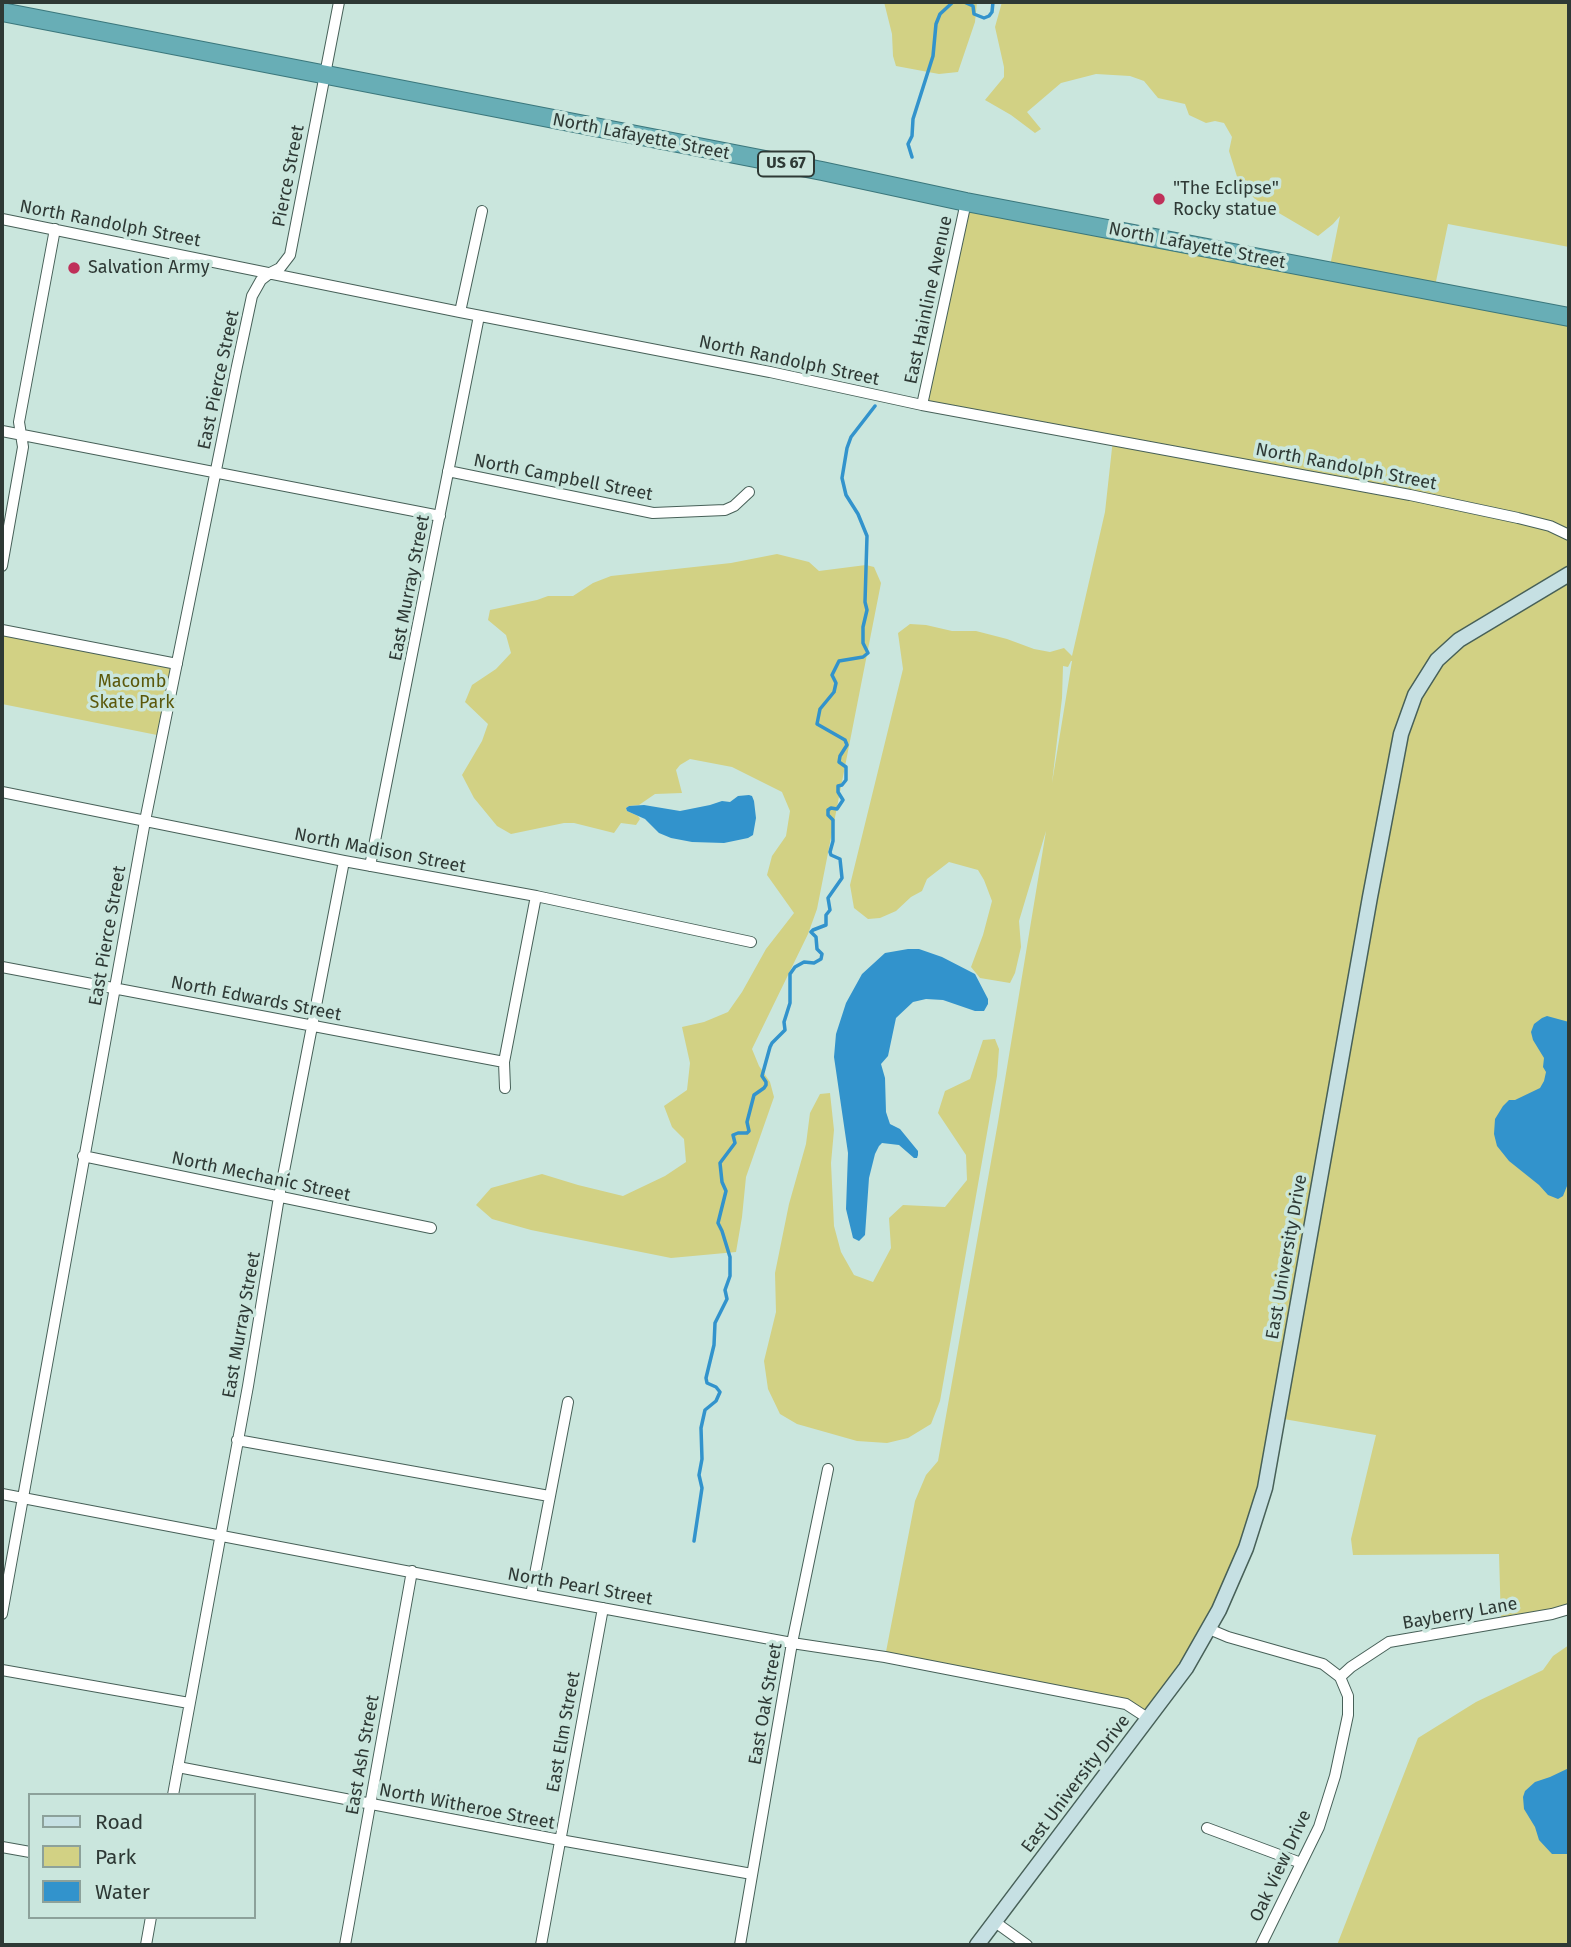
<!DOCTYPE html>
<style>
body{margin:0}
#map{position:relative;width:1571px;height:1947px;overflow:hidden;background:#cae6dd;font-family:"Fira Sans",sans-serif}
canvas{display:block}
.frame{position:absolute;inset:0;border:4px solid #2e3935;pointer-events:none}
.legend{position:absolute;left:28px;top:1793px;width:228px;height:126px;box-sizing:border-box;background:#cae6dd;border:2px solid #8ca19a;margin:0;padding:9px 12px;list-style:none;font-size:21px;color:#2e3935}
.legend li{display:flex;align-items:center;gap:14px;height:35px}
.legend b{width:35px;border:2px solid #8ca19a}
</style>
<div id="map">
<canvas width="1571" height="1947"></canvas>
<div class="frame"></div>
<ul class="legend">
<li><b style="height:9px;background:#c6e0e3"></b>Road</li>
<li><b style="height:19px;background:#d2d184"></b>Park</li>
<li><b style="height:19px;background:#3293cc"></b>Water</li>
</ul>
</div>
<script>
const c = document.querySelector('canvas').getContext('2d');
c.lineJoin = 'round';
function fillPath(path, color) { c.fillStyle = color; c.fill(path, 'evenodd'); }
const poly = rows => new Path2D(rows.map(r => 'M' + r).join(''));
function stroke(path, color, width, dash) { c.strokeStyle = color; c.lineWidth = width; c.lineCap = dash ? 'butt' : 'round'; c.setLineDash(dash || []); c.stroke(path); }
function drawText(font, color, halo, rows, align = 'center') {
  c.font = font + ' "Fira Sans",sans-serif'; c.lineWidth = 7; c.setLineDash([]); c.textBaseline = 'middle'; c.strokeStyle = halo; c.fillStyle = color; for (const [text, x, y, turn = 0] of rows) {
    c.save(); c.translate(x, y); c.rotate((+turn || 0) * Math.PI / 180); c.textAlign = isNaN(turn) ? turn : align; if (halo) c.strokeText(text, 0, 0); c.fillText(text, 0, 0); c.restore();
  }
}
fillPath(poly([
 [884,2,977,2,975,22,958,72,939,74,896,66,893,56,892,34],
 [1002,2,1569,2,1569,247,1448,224,1434,291,1569,317,1569,1608,1501,1623,1499,1554,1353,1555,1351,1539,1376,1435,1278,1418,1238,1569,1149,1719,1134,1708,885,1657,915,1501,926,1475,938,1461,998,1122,1046,831,1019,921,1021,947,1015,973,1010,983,980,978,971,967,983,935,992,901,984,880,978,870,949,862,927,879,922,891,911,897,896,911,880,918,868,919,854,908,850,885,903,669,898,633,910,624,926,625,952,631,976,631,1007,639,1034,649,1050,652,1064,648,1072,656,1105,512,1113,439,922,405,966,202,1329,271,1340,216,1333,224,1318,236,1255,199,1239,183,1229,151,1232,137,1224,123,1215,121,1206,123,1189,115,1185,104,1158,98,1144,81,1130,76,1096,74,1061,83,1027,112,1041,129,1035,133,1011,115,985,100,1004,77,1004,67,995,27],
 [1071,661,1072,661,1052,783,1062,698,1063,666,1068,667],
 [777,554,809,562,819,571,866,565,874,567,881,583,817,909,808,934,752,1049,759,1066,770,1082,774,1097,746,1177,742,1217,736,1252,671,1258,531,1230,492,1219,476,1205,491,1188,542,1174,578,1185,623,1196,665,1176,686,1162,684,1139,672,1127,664,1106,687,1090,690,1063,682,1027,704,1022,728,1012,742,992,766,949,794,913,767,875,772,856,786,836,790,811,782,792,732,767,690,759,680,765,676,770,682,793,655,794,639,805,629,806,626,808,627,811,638,816,640,819,636,825,621,823,614,833,574,823,564,823,511,834,497,826,474,798,462,775,482,741,488,724,465,702,472,685,496,669,511,653,506,635,488,620,490,610,537,600,548,596,573,596,593,583,611,576,731,563],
 [2,630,177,664,162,736,2,704],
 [995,1039,999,1049,997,1076,940,1401,931,1424,908,1438,887,1443,857,1441,797,1424,780,1414,768,1389,764,1361,776,1312,775,1273,789,1204,806,1144,810,1113,820,1094,830,1093,834,1130,831,1163,834,1226,841,1252,854,1275,873,1282,891,1248,889,1218,903,1205,945,1207,967,1180,966,1155,938,1113,945,1091,970,1079,983,1040],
 [1569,1645,1569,1945,1337,1945,1418,1738,1476,1702,1543,1670,1553,1656]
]), '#d2d184');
fillPath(poly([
 [749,795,752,796,754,801,756,818,753,835,748,838,724,843,692,842,671,838,659,833,645,819,627,811,626,808,629,806,644,805,680,811,710,805,722,801,730,802,738,796],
 [908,949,919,949,942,957,975,974,988,999,988,1004,984,1011,975,1011,943,1000,926,999,913,1002,896,1018,888,1056,881,1064,885,1078,886,1112,890,1124,900,1129,918,1151,918,1155,917,1158,914,1158,899,1145,882,1143,879,1146,875,1154,869,1178,865,1235,859,1241,853,1238,846,1209,848,1153,834,1057,836,1034,846,1003,862,974,885,953],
 [1547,1016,1569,1022,1569,1181,1563,1196,1558,1199,1548,1195,1539,1185,1509,1161,1497,1146,1494,1134,1495,1119,1503,1106,1509,1100,1515,1100,1540,1088,1544,1081,1546,1072,1543,1067,1544,1058,1533,1040,1531,1032,1534,1024,1542,1018],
 [1569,1768,1569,1854,1552,1854,1539,1840,1535,1827,1524,1809,1523,1797,1525,1791,1535,1782,1550,1777]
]), '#3293cc');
stroke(poly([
 [964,2,973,6,974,14,984,18,989,16,992,12,993,2],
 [912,157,908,144,912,136,913,119,933,56,936,24,940,14,953,2],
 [694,1541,702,1488,699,1475,702,1459,701,1428,705,1410,716,1401,720,1392,716,1387,707,1383,706,1378,714,1345,715,1323,727,1299,725,1290,730,1276,730,1257,722,1231,718,1223,726,1191,722,1182,720,1163,735,1143,733,1135,738,1133,747,1133,749,1131,747,1122,754,1095,764,1088,766,1085,766,1082,762,1076,770,1047,772,1043,785,1030,784,1022,790,1003,790,974,795,967,804,962,814,963,821,959,822,954,817,949,816,937,811,932,813,930,826,925,826,915,830,910,828,898,842,878,840,859,831,855,830,852,833,841,833,820,828,815,828,810,831,808,837,809,843,800,838,792,838,786,842,785,846,780,846,767,839,762,840,756,847,745,845,740,817,724,820,709,834,692,836,683,832,675,839,661,863,657,868,653,863,643,863,627,867,610,865,602,867,536,858,514,846,495,842,478,847,448,851,437,875,406]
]), '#3293cc', 3.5);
const minor = poly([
 [2,219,460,312,770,372,922,405,1410,495,1518,518,1550,526,1569,535],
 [460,312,482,211],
 [922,405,966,202],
 [2,431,440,516],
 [448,471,653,513,725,510,734,506,749,492],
 [2,566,23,447,19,422,55,229],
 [2,630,177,664],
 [2,792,344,861,536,896,751,942],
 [370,866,479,316],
 [2,967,504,1062],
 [505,1088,504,1062,536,896],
 [83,1156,431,1228],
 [237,1440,549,1496],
 [2,1494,531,1595,792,1643,885,1657,1126,1704,1149,1719],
 [531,1595,568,1402],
 [2,1614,145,821,236,371,252,296,261,280,270,273,280,268,290,255,339,2],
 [1209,1629,1228,1637,1323,1664,1340,1677,1348,1696,1348,1715,1335,1776,1319,1827,1261,1945],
 [2,1670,189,1703],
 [1340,1677,1351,1667,1389,1642,1552,1614,1569,1609],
 [178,1767,560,1840,752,1874],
 [173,1795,248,1386,279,1197,344,861],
 [1207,1828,1301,1863],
 [2,1847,30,1852],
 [995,1922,1027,1945],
 [146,1945,151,1917],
 [345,1945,412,1571],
 [541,1945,603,1608],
 [740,1945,792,1643,828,1469]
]);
const secondary = poly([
 [977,1945,1186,1668,1219,1610,1246,1548,1265,1488,1370,897,1401,734,1415,695,1437,660,1459,640,1569,574]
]);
const trunk = poly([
 [2,12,822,171,966,202,1569,317]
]);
stroke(minor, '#476058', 12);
stroke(secondary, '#476058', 17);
stroke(trunk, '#3b777c', 20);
stroke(minor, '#fff', 10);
stroke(secondary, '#c6e0e3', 14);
stroke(trunk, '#68aeb6', 18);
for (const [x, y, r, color] of [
 [1159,199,7,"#bf3059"],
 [74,268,7,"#bf3059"]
]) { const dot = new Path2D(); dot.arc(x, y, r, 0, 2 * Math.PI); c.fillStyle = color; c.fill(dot); stroke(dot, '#cae6dd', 2.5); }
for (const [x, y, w] of [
 [786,164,56]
]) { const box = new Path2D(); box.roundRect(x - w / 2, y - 12.5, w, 25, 5); c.fillStyle = '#cae6dd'; c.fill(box); stroke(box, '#2e3935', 2); }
drawText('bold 16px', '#2e3935', null, [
 ["US 67",786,164]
]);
drawText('18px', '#2e3935', '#cae6dd', [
 ["North Lafayette Street",641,137,11],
 ["Pierce Street",289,176,-79],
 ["North Randolph Street",110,224,11],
 ["North Lafayette Street",1197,246,11],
 ["East Hainline Avenue",929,300,-78],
 ["North Randolph Street",789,361,12],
 ["East Pierce Street",219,380,-78],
 ["North Randolph Street",1346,467,11],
 ["North Campbell Street",563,478,11],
 ["East Murray Street",410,588,-79],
 ["North Madison Street",380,851,11],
 ["East Pierce Street",108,936,-80],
 ["North Edwards Street",256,999,11],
 ["North Mechanic Street",261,1177,12],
 ["East University Drive",1287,1257,-80],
 ["East Murray Street",242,1325,-80],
 ["North Pearl Street",580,1587,10],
 ["Bayberry Lane",1460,1614,-10],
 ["East Oak Street",766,1704,-80],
 ["East Elm Street",564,1732,-80],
 ["East Ash Street",363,1755,-80],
 ["East University Drive",1076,1784,-53],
 ["North Witheroe Street",467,1807,11],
 ["Oak View Drive",1281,1866,-65]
]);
drawText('18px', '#2e3935', '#cae6dd', [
 ["\"The Eclipse\"",1173,189],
 ["Rocky statue",1173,210],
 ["Salvation Army",88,268]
], 'left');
drawText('18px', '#5b580b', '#cae6dd', [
 ["Macomb",132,682],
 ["Skate Park",132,703]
]);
</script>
